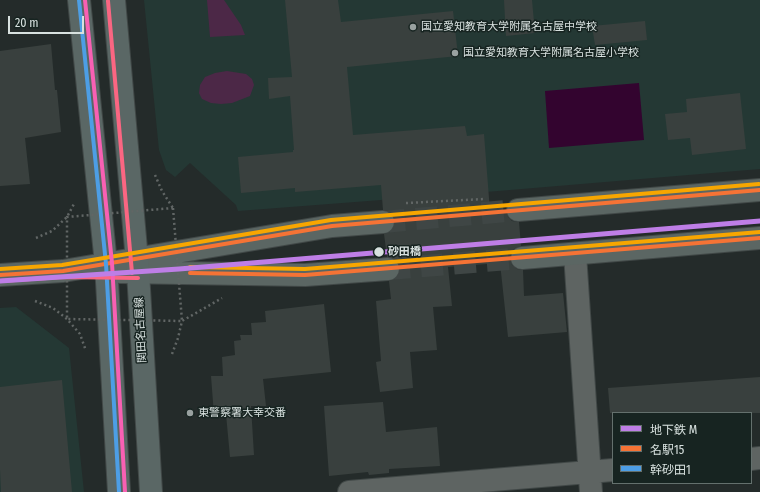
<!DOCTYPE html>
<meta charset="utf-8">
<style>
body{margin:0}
#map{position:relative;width:760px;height:492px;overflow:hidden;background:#242b2a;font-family:"Fira Sans Condensed","Noto Sans JP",sans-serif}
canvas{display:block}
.legend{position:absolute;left:612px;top:412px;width:140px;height:72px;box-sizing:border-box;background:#172421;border:1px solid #64706d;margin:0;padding:5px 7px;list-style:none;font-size:12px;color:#d8e1df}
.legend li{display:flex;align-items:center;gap:8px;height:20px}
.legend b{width:20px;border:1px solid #64706d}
.scale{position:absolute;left:8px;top:16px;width:76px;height:18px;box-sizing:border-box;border:2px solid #d8e1df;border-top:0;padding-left:5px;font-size:12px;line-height:14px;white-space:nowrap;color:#d8e1df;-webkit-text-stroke:3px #172421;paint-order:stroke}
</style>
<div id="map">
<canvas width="760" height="492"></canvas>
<ul class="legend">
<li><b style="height:5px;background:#be7ee6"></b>地下鉄 M</li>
<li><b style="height:5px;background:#f57335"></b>名駅15</li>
<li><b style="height:5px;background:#4d9ee5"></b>幹砂田1</li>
</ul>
<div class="scale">20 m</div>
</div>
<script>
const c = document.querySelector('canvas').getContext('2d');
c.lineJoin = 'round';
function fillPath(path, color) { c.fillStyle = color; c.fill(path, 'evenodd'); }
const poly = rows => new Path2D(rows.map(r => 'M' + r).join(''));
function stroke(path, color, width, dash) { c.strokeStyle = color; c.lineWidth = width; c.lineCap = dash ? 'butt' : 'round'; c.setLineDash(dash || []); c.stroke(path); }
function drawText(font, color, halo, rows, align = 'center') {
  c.font = font + ' "Fira Sans Condensed","Noto Sans JP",sans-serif'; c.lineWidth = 3; c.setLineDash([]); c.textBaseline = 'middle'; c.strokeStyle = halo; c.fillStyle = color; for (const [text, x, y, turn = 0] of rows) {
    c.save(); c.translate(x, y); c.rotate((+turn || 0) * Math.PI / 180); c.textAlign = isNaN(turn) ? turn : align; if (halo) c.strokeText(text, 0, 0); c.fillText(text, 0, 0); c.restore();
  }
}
fillPath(poly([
 [144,0,760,0,760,169,498,191,238,211,236,205,190,163,175,177,166,170,159,150],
 [16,307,69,348,84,492,0,492,0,308]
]), '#243834');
fillPath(poly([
 [207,0,224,0,241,25,245,35,210,37],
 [227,71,246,74,252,79,254,85,250,96,232,103,221,104,211,103,202,99,199,93,200,85,205,77,215,73]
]), '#4c2847');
fillPath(poly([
 [639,83,644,140,549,148,545,91]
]), '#33042f');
fillPath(poly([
 [285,0,338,0,341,22,453,11,458,56,347,67,353,135,465,126,467,136,484,134,490,211,506,210,508,217,512,221,519,222,521,246,515,248,511,253,510,259,512,265,517,269,523,270,524,296,563,293,567,332,508,337,500,263,448,267,452,306,433,307,437,350,410,352,413,388,380,392,376,362,381,361,376,301,391,299,389,281,395,279,399,274,400,268,399,262,394,258,387,257,384,234,390,232,394,228,395,221,393,215,389,211,383,210,381,185,295,192,295,188,241,193,238,157,293,152,293,150,294,150,290,96,269,99,268,78,292,77],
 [504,0,532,0,535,33,506,36],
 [645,21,647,40,595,45,592,26],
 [51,44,55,90,57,90,61,132,25,138,30,184,0,186,0,51],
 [740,93,746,149,692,155,690,138,668,140,665,114,687,112,686,99],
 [324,304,331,372,263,379,266,406,251,406,254,455,230,457,226,414,214,415,211,376,223,376,222,357,235,355,234,341,241,340,240,335,252,335,251,323,266,322,265,311],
 [760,377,760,413,610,413,608,388],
 [62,380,72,492,1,492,0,469,0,387],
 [383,402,386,432,437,427,440,466,389,469,389,473,369,475,368,472,329,476,324,406]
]), '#39403e');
stroke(poly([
 [383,222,518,210],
 [388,269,522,258]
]), '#3f4645', 22, [22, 11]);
const street = poly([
 [575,254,591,492],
 [751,459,760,458],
 [349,492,613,470]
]);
const secondary = poly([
 [518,210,760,190],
 [522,258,760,238],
 [120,272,305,275,388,269],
 [0,275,63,271,332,226,383,222]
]);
const primary = poly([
 [79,0,106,264,119,492],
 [114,0,138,272,151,492]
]);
stroke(street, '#414847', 24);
stroke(secondary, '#414847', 24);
stroke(primary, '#414847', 24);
stroke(poly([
 [155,175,162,191,173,208],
 [406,203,484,199],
 [36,238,52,231,67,217,75,202],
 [35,301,53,308,67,319,80,334,86,351],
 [172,354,178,338,182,321,222,298]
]), '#616665', 2.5, [2, 3]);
stroke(street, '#5e6462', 22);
stroke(secondary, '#5b6663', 22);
stroke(primary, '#5a6765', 22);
stroke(poly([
 [173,208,182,321,67,319,67,217,173,208]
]), '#616665', 2.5, [2, 3]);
stroke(poly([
 [190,273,305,275,760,238],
 [0,275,63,271,332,226,760,190]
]), '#f57335', 4);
stroke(poly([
 [79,0,106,264,119,492]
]), '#4d9ee5', 4);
stroke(poly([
 [108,1,132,273],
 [0,281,63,277,138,278]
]), '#fa6682', 4);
stroke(poly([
 [190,267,305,269,760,232],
 [0,269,62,265,331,220,759,184]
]), '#f7a600', 4);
stroke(poly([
 [85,0,112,263,125,492]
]), '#f860b3', 4);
stroke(poly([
 [0,281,179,269,760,221]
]), '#be7ee6', 5);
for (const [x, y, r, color] of [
 [413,27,4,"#99a1a0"],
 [455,53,4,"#99a1a0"],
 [379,252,5.5,"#d8e1df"],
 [190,413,4,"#99a1a0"]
]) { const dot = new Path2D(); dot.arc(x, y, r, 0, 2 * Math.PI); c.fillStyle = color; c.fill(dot); stroke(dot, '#172421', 1.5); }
drawText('11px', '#d8e1df', '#172421', [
 ["国立愛知教育大学附属名古屋中学校",421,27],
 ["国立愛知教育大学附属名古屋小学校",463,53],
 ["東警察署大幸交番",198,413]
], 'left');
drawText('bold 11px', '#d8e1df', '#172421', [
 ["砂田橋",388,252]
], 'left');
drawText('11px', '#d8e1df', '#172421', [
 ["関田名古屋線",141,330,-93]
]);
</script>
